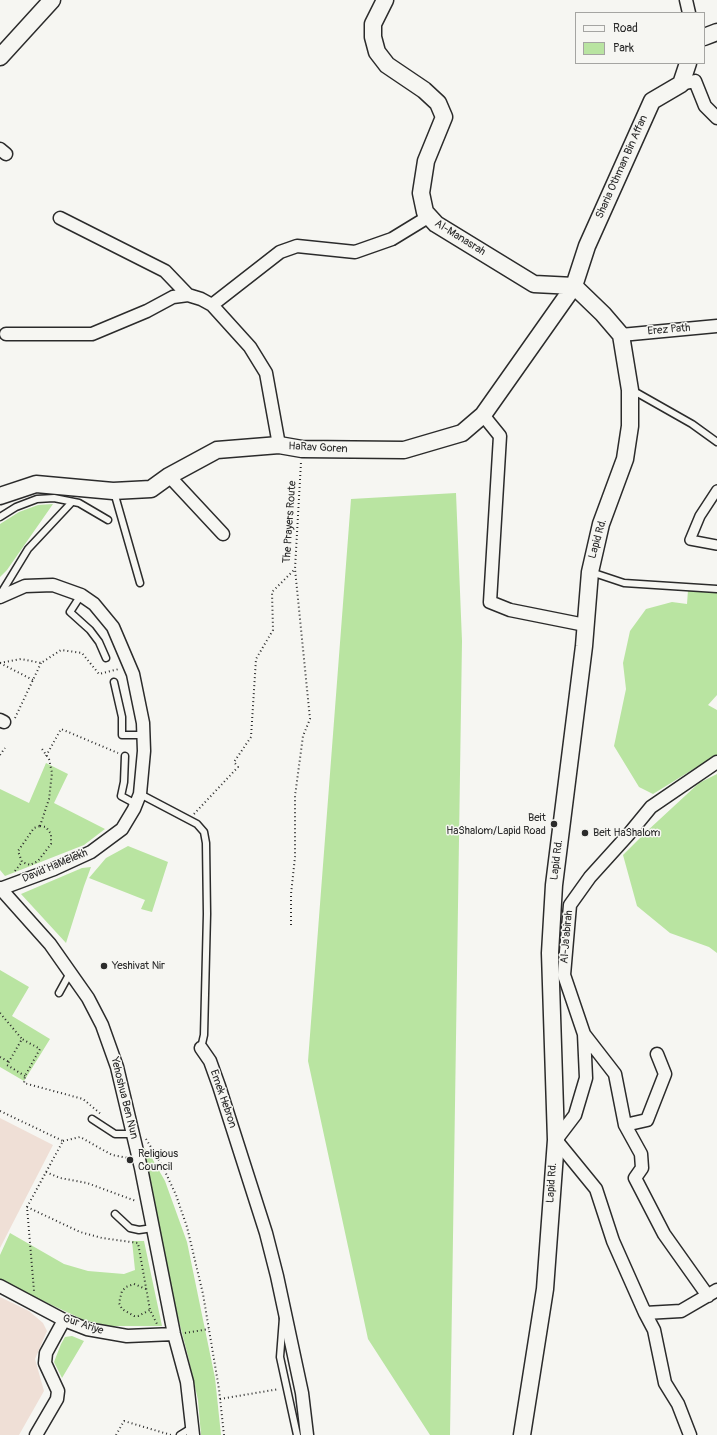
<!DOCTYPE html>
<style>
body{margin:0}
#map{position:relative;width:717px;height:1435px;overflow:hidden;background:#f6f6f2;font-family:Pangolin,sans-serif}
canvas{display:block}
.legend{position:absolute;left:575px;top:12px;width:130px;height:52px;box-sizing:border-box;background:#f6f6f2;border:1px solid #a5a5a2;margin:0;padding:5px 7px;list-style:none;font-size:12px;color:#2b2b2b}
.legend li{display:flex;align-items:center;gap:8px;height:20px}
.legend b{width:20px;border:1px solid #a5a5a2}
</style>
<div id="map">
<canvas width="717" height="1435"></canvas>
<ul class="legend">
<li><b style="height:5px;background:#f6f6f2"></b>Road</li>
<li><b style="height:11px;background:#b9e4a1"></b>Park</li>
</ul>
</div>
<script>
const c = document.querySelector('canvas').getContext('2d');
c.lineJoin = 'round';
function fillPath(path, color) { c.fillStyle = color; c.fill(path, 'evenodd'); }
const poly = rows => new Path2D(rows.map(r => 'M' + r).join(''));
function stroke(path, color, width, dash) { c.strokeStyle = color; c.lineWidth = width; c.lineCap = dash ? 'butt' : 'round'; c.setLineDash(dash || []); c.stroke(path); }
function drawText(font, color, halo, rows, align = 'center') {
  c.font = font + ' Pangolin,sans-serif'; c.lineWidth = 3; c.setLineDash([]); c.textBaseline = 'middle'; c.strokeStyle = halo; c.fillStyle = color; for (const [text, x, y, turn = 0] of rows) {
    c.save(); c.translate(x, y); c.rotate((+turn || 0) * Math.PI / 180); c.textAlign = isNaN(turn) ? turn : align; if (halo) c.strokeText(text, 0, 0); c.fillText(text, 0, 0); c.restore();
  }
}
fillPath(poly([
 [0,1118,53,1145,0,1248],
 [0,1297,29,1311,43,1323,47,1331,35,1359,44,1391,19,1435,0,1435]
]), '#efdfd6');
fillPath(poly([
 [456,493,462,641,450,1435,430,1435,368,1339,308,1061,351,499],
 [53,504,7,570,0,577,0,524,19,512,38,505],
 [688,590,717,593,717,695,708,705,717,710,717,757,700,765,653,794,639,787,614,746,626,689,623,663,630,631,646,609,672,602,687,604],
 [46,763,68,774,54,803,105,829,84,845,5,876,0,870,0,789,29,803],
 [717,774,717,953,709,947,670,933,637,906,623,855,646,832,699,783],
 [128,846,168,862,152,912,141,909,145,900,89,878,106,858],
 [91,867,84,886,66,943,21,894,82,868],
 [0,970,29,987,12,1016,50,1039,24,1081,0,1067],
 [140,1144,149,1153,165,1181,187,1242,215,1378,221,1435,201,1435,198,1400,188,1356,174,1302],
 [10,1233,64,1264,88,1271,124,1274,135,1270,132,1241,144,1241,162,1326,110,1326,84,1320,0,1281,0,1255],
 [72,1336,84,1341,62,1378,54,1362,61,1344,65,1337]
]), '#b9e4a1');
const service = poly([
 [632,390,692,424,717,442],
 [114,492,140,583],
 [0,517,16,507,37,499,54,498,79,503,108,520],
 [591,572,624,583,717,589],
 [0,595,28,549,72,502],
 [81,595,70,612,90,630,99,642,106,658],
 [114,682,122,717,122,735,143,735],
 [125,756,124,782,121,796,136,804],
 [140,794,197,824,204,832,206,843,207,914,204,1035,201,1048],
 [59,993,70,973],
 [92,1119,115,1134,133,1134],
 [115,1214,130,1228,139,1230,153,1228],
 [283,1318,280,1357,297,1435],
 [180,1435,193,1427]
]);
const pedestrian = poly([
 [717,490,700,516,690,540,717,545]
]);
const minor = poly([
 [686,0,689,13],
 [681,84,695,81,705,106,717,118],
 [0,149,6,154],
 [60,218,165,271,188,295],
 [212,305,280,252,297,246,355,252,392,239,428,217],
 [6,334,92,334,147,311,173,297,188,295,201,299,212,305,250,347,266,373,279,445],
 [621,335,717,326],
 [483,415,500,436,490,602,510,610,585,625],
 [169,476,223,534],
 [0,597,25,586,53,585,81,595,94,604,113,627,133,674,143,723,144,751,140,794,134,809,122,829,91,852,54,869,0,889],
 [0,720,4,722],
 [0,888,50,944,88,998,102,1025,117,1067,141,1168,174,1334,187,1382,193,1435],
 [584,1034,615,1074,625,1125,641,1154,642,1168,635,1178,664,1234,708,1296],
 [201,1048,210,1061,219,1086,266,1233,277,1276,302,1393,307,1435],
 [625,1125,647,1120,665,1074,657,1054],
 [0,1286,64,1320,87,1329,127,1336,174,1334],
 [645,1313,681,1311,717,1290],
 [36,1435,57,1399,58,1391,45,1363,46,1353,64,1320],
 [690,1435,678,1404,665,1383,654,1330,645,1313,613,1241,596,1189,556,1140,575,1115,586,1078,584,1034,564,975,570,905,590,877,628,835,651,807,717,762]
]);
const tertiary = poly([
 [385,0,373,24,373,37,377,52,387,65,424,90,438,103,444,117,426,161,421,193,425,212,436,224,534,284,574,286],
 [704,37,717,32],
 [0,57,52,0],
 [0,496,36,484,113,491,151,489,169,476,217,450,279,445,302,449,404,450,462,433,483,415,574,286,587,246,652,101,681,84,688,63],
 [522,1435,545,1289,556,1140,550,953,554,885,584,646,590,572,601,524,625,459,630,426,630,390,621,335,603,314,574,286]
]);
stroke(service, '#2b2b2b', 9);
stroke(pedestrian, '#2b2b2b', 12);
stroke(minor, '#2b2b2b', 15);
stroke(tertiary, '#2b2b2b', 19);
stroke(poly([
 [0,663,21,659,41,663,61,650,82,653,99,674,119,669],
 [0,663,33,680],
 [15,718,41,663],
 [0,755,5,748],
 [46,756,61,729,118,753],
 [194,814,238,767,234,762,251,737,256,659,273,630,272,592,295,569],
 [40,826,46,827,51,834,51,844,38,861,30,865,22,862,18,851,34,828,40,826],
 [40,826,49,799,52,773,49,759,42,749],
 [15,871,22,862],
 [291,925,291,894,295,857,295,796,303,736,310,719,295,569,301,462],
 [0,1013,22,1039],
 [0,1057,9,1062],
 [25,1076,7,1065,22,1039,40,1049,25,1076,24,1083,83,1099,102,1115],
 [0,1111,63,1141,27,1207,34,1291],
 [146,1139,163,1167,176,1195,187,1227,203,1294,219,1389,224,1435],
 [63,1141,80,1137,112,1155,128,1158],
 [46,1172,60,1178,87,1183,136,1201],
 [27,1207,80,1232,102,1238,138,1243,150,1310,157,1324],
 [146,1289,134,1284,126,1287,122,1291,119,1303,122,1309,134,1316,138,1316,150,1310],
 [185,1333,209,1329],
 [220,1399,279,1389],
 [116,1435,124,1421,171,1435]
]), '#2b2b2b', 2, [1, 3]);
stroke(service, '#f6f6f2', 6);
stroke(pedestrian, '#f6f6f2', 9);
stroke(minor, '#f6f6f2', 12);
stroke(tertiary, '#f6f6f2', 16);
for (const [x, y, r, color] of [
 [554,824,4,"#2b2b2b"],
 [585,833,4,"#2b2b2b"],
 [104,966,4,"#2b2b2b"],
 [130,1160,4,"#2b2b2b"]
]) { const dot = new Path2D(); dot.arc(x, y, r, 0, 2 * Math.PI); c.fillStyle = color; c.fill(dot); stroke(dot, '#f6f6f2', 1.5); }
drawText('11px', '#2b2b2b', '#f6f6f2', [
 ["Sharia Othman Bin Affan",622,167,-66],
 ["Al-Manasrah",460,238,32],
 ["Erez Path",669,330,-5],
 ["HaRav Goren",318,448,3],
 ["The Prayers Route",290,522,-86],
 ["Lapid Rd.",598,539,-74],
 ["Lapid Rd.",557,860,-83],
 ["David HaMelekh",55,866,-23],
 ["Al-Ja'abirah",567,937,-85],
 ["Yehoshua Ben Nun",124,1098,76],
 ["Emek Hebron",223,1099,71],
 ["Lapid Rd.",552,1183,-86],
 ["Gur Ariye",83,1325,18]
]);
drawText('11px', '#2b2b2b', '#f6f6f2', [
 ["Beit",546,818,"right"],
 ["HaShalom/Lapid Road",546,831,"right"],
 ["Beit HaShalom",593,833],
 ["Yeshivat Nir",112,966],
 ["Religious",138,1154],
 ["Council",138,1167]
], 'left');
</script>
